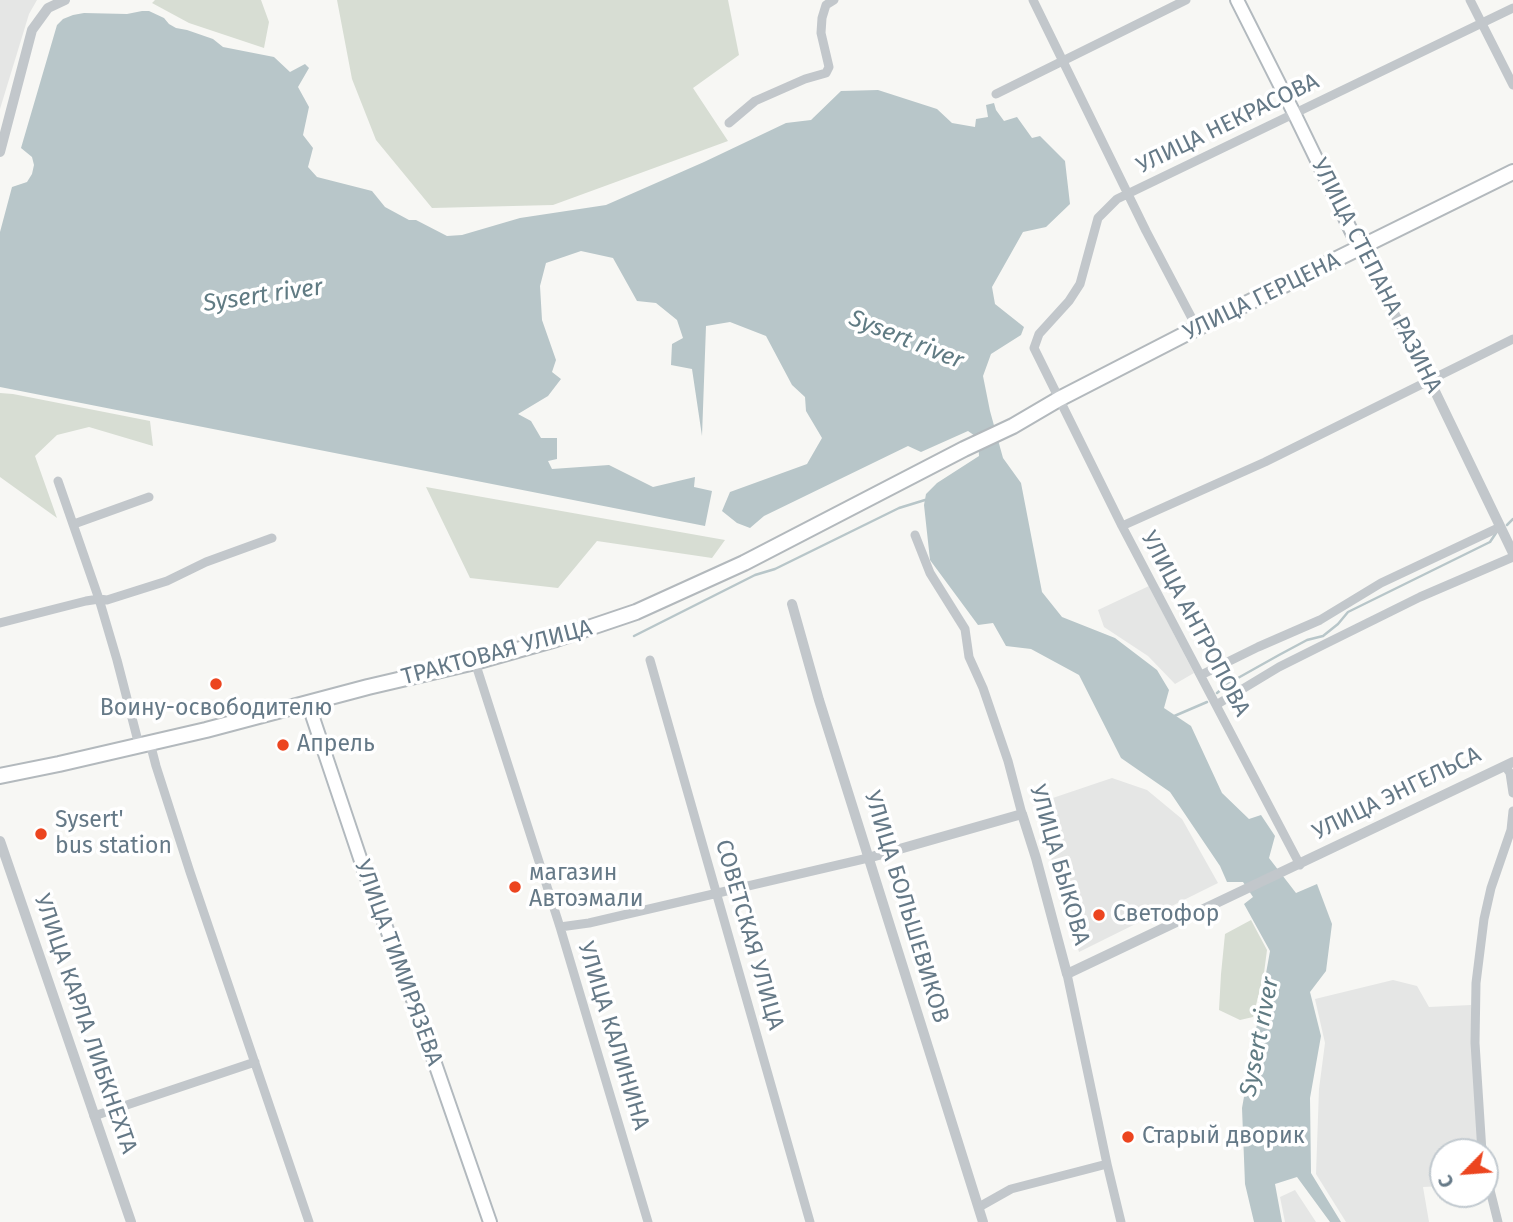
<!DOCTYPE html>
<meta charset="utf-8">
<style>
body{margin:0}
#map{position:relative;width:1513px;height:1222px;overflow:hidden;background:#f7f7f4;font-family:"Fira Sans",sans-serif}
canvas{display:block}
.north{position:absolute;left:1429px;top:1138px;width:70px;height:70px;box-sizing:border-box;background:#fff;border:2px solid #c1c9cf;border-radius:50%;rotate:245deg;font-size:19px;font-weight:700;line-height:28px;text-align:center;color:#657987}
.north::after{content:'';display:block;margin:auto;width:24px;height:32px;background:#ec451f;clip-path:polygon(50% 0,100% 100%,50% 72%,0 100%)}
</style>
<div id="map">
<canvas width="1513" height="1222"></canvas>
<div class="north">С</div>
</div>
<script>
const c = document.querySelector('canvas').getContext('2d');
c.lineJoin = 'round';
function fillPath(path, color) { c.fillStyle = color; c.fill(path, 'evenodd'); }
const poly = rows => new Path2D(rows.map(r => 'M' + r).join(''));
function stroke(path, color, width, dash) { c.strokeStyle = color; c.lineWidth = width; c.lineCap = dash ? 'butt' : 'round'; c.setLineDash(dash || []); c.stroke(path); }
function drawText(font, color, halo, rows, align = 'center') {
  c.font = font + ' "Fira Sans",sans-serif'; c.lineWidth = 7; c.setLineDash([]); c.textBaseline = 'middle'; c.strokeStyle = halo; c.fillStyle = color; for (const [text, x, y, turn = 0] of rows) {
    c.save(); c.translate(x, y); c.rotate((+turn || 0) * Math.PI / 180); c.textAlign = isNaN(turn) ? turn : align; if (halo) c.strokeText(text, 0, 0); c.fillText(text, 0, 0); c.restore();
  }
}
fillPath(poly([
 [0,0,37,0,29,14,0,109],
 [1149,586,1194,673,1175,684,1148,656,1104,627,1098,610],
 [1112,778,1147,790,1182,819,1218,883,1079,952,1035,804],
 [1393,980,1417,986,1429,1007,1471,1005,1480,1152,1443,1152,1443,1186,1423,1187,1429,1222,1346,1222,1316,1174,1319,1089,1325,1043,1315,999],
 [1295,1190,1316,1222,1285,1222,1280,1197]
]), '#e5e6e5');
fillPath(poly([
 [155,0,261,0,269,22,264,48,189,23,152,3],
 [337,0,728,0,739,55,693,88,728,141,553,205,432,208,376,140,352,79],
 [0,393,13,394,150,421,153,446,89,427,57,435,35,456,57,518,0,477],
 [426,487,725,540,712,558,597,541,558,588,470,578],
 [1251,920,1267,950,1264,973,1253,1017,1240,1020,1219,1010,1221,974,1225,934]
]), '#d7ddd3');
fillPath(poly([
 [142,11,149,11,164,18,169,24,176,28,187,30,213,39,223,47,274,57,290,72,305,64,309,68,298,87,309,107,303,135,313,148,308,167,317,177,372,191,385,207,409,220,416,220,447,236,462,235,520,218,606,205,704,162,786,123,811,120,841,91,878,90,937,109,952,123,975,127,976,119,988,117,986,105,994,103,996,110,1004,121,1017,117,1032,138,1040,136,1065,161,1070,204,1046,227,1023,232,992,287,995,304,1024,327,1021,335,991,354,983,376,990,411,1003,458,1021,483,1042,592,1062,617,1115,638,1157,670,1169,690,1164,708,1191,726,1222,793,1249,819,1261,815,1275,836,1269,858,1296,893,1317,884,1332,924,1326,971,1310,992,1321,1036,1310,1098,1311,1173,1341,1222,1330,1222,1297,1177,1275,1184,1282,1222,1254,1222,1245,1184,1242,1108,1270,951,1244,904,1253,897,1243,882,1227,882,1220,866,1170,792,1121,758,1079,675,1031,649,1006,646,993,623,978,625,930,560,924,505,926,494,937,483,979,456,978,438,968,431,921,452,908,446,764,516,750,528,737,523,722,511,730,492,807,464,822,438,806,411,805,397,792,385,766,336,730,322,706,326,702,436,692,369,671,365,672,344,683,338,677,320,656,303,637,301,613,258,581,251,546,263,540,286,542,320,556,360,552,372,561,379,548,396,518,414,531,421,541,438,557,438,557,459,548,461,552,469,609,465,653,487,695,477,694,487,712,491,705,526,0,387,0,232,12,187,27,182,32,174,34,165,32,157,21,148,57,25,63,19,73,15,84,13,127,14]
]), '#b8c6c9');
stroke(poly([
 [1507,525,1513,519],
 [634,636,755,575,775,569,899,508,925,500],
 [1217,693,1229,683,1279,655,1307,640,1323,636,1338,624,1348,612,1490,542,1496,533],
 [1172,717,1207,702]
]), '#b8c6c9', 2.5);
const secondary = poly([
 [1237,0,1294,113,1360,249],
 [308,703,364,870,404,974,490,1222]
]);
const primary = poly([
 [0,776,59,764,206,730,368,687,475,662,556,639,636,612,744,563,964,449,1013,426,1059,399,1197,328,1513,172]
]);
stroke(secondary, '#b2b9be', 16);
stroke(primary, '#b3b9bd', 18);
stroke(poly([
 [1033,0,1146,231,1197,328],
 [1470,0,1513,85],
 [996,94,1186,0],
 [729,123,755,101,805,79,826,73,829,67,821,33,822,18,826,5,834,0],
 [58,481,99,599,117,660,139,745],
 [74,524,149,497],
 [1122,526,1265,462,1513,339],
 [915,535,930,573,965,629,969,657,983,688,1008,761,1022,814],
 [0,623,86,601,99,599,107,600,167,581,206,562,272,538],
 [650,660,810,1222],
 [475,662,560,927,648,1222],
 [1201,675,1258,647,1320,620,1381,583,1500,527],
 [1216,705,1279,667,1325,644,1420,597,1513,557],
 [150,743,156,766,190,872,309,1222],
 [1505,766,1510,773,1513,793],
 [1300,865,1122,526,1034,348,1039,334,1069,301,1080,284,1098,218,1117,199,1513,8],
 [560,927,589,923,868,858],
 [1067,974,1107,1164,1121,1222],
 [94,1116,255,1062],
 [1482,1152,1475,1043,1476,983,1484,919,1491,888,1511,830,1513,811],
 [1485,1170,1498,1222],
 [979,1207,1011,1189,1107,1164]
]), '#c2c7cb', 9);
stroke(poly([
 [0,152,32,30,48,8,65,0],
 [1360,249,1430,381,1513,553],
 [792,604,819,700,983,1222],
 [0,841,131,1222],
 [868,858,1022,814,1036,858,1067,974,1513,762]
]), '#c2c7cb', 10);
stroke(secondary, '#fff', 12);
stroke(primary, '#fff', 14);
for (const [x, y, r, color] of [
 [216,684,7,"#ec451f"],
 [283,745,7,"#ec451f"],
 [41,834,7,"#ec451f"],
 [515,887,7,"#ec451f"],
 [1099,915,7,"#ec451f"],
 [1128,1137,7,"#ec451f"]
]) { const dot = new Path2D(); dot.arc(x, y, r, 0, 2 * Math.PI); c.fillStyle = color; c.fill(dot); stroke(dot, '#fff', 2.5); }
drawText('23px', '#657987', '#fff', [
 ["УЛИЦА НЕКРАСОВА",1228,124,-26],
 ["УЛИЦА СТЕПАНА РАЗИНА",1376,276,63],
 ["УЛИЦА ГЕРЦЕНА",1262,297,-26],
 ["УЛИЦА АНТРОПОВА",1195,624,62],
 ["ТРАКТОВАЯ УЛИЦА",497,653,-15],
 ["УЛИЦА ЭНГЕЛЬСА",1397,794,-26],
 ["УЛИЦА БЫКОВА",1059,865,74],
 ["УЛИЦА БОЛЬШЕВИКОВ",906,907,73],
 ["СОВЕТСКАЯ УЛИЦА",749,935,74],
 ["УЛИЦА ТИМИРЯЗЕВА",398,963,70],
 ["УЛИЦА КАРЛА ЛИБКНЕХТА",85,1024,71],
 ["УЛИЦА КАЛИНИНА",613,1036,73]
]);
drawText('23px', '#657987', '#fff', [
 ["Воину-освободителю",216,709,"center"],
 ["Апрель",297,745],
 ["Sysert'",55,821],
 ["bus station",55,847],
 ["магазин",529,874],
 ["Автоэмали",529,900],
 ["Светофор",1113,915],
 ["Старый дворик",1142,1137]
], 'left');
drawText('italic 24px', '#607b83', '#fff', [
 ["Sysert river",263,296,-8],
 ["Sysert river",906,340,22],
 ["Sysert river",1260,1037,-79]
]);
</script>
